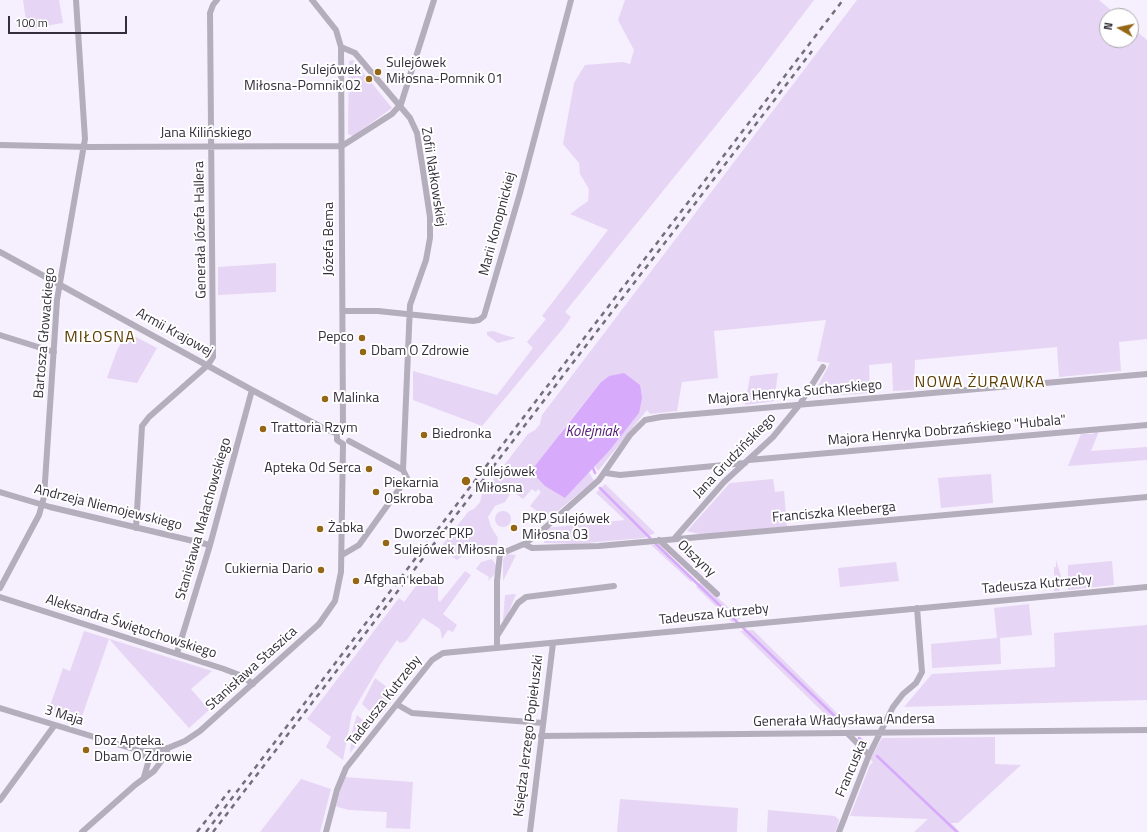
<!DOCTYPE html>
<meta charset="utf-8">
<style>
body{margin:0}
#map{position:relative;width:1147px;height:832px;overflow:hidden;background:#f6effd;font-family:"Titillium Web",sans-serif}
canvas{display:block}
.north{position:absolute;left:1099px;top:8px;width:40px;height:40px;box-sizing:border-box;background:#fff;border:1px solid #aeabb0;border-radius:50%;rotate:279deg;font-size:11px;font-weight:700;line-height:16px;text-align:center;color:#342e3a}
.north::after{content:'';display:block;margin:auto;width:14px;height:18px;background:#956715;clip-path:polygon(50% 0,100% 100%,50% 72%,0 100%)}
.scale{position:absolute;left:8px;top:16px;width:119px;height:18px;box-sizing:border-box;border:2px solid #342e3a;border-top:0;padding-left:5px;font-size:12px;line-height:14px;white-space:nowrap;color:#342e3a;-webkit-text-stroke:3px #fff;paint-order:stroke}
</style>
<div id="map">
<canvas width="1147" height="832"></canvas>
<div class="north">N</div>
<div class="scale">100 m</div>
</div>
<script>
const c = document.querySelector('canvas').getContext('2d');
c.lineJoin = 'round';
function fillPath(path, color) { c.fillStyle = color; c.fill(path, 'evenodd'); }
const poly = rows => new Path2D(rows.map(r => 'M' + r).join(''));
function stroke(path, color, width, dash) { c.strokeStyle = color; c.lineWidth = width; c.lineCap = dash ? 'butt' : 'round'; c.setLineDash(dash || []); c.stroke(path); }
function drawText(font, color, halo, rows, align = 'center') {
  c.font = font + ' "Titillium Web",sans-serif'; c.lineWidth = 4; c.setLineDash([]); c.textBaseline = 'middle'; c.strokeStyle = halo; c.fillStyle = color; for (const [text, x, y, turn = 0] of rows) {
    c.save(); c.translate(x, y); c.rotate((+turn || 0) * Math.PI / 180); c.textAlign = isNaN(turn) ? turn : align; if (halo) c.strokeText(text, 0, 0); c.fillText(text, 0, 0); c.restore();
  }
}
fillPath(poly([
 [23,0,59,0,63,23,27,29],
 [625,0,814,0,760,71,565,312,571,317,565,326,482,426,413,400,413,371,497,395,533,348,527,342,546,319,542,316,608,230,570,214,588,201,589,189,580,174,579,163,563,144,574,83,585,65,623,62,630,64,634,50,618,20],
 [857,0,1099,0,1118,16,1107,16,1107,40,1131,40,1131,27,1147,40,1147,339,1119,342,1121,371,1059,377,1057,347,915,360,914,390,893,391,892,363,869,365,870,393,812,397,830,363,817,361,826,320,714,331,718,378,682,382,677,411,650,414,647,410,598,471,595,466,639,413,609,376,601,382,560,433,565,498,589,472,594,481,554,514,538,523,530,518,536,510,530,506,541,492,538,489,536,492,532,489,523,499,512,491,505,502,495,506,488,517,491,527,498,538,496,549,484,548,463,555,457,560,440,548,468,512,475,508,480,502,482,494,528,434,535,430,540,424,542,415],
 [353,60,392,108,353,136,348,134,349,61],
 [276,263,276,292,218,295,218,267],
 [493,331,504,335,516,338,498,343,487,335,487,332],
 [126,332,157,348,137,383,107,378,116,353],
 [778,373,774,401,745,405,750,376],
 [1094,431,1099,431,1091,451,1147,447,1147,460,1068,466,1081,434,1093,434],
 [991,474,993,503,941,508,938,478],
 [773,479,775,492,784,491,787,527,703,535,687,531,730,483],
 [605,484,655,533,644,538,573,544,544,543,545,528,625,520,596,493],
 '495 519a8 8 0 1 1 16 0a8 8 0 1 1-16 0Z',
 [658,544,694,579,691,582,651,545],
 [506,554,516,555,503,581,503,560],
 [492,559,496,565,496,570,494,575,488,581,489,577,476,569,481,562],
 [1056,560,1062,580,1059,591,1054,591,1054,567,1056,567],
 [1112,561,1114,585,1068,590,1068,565],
 [896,562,899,581,840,587,838,568],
 [465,571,471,575,443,614,457,625,453,632,448,630,442,639,440,629,423,618,406,641,400,643,397,640,380,665,352,713,343,760,326,747,331,737,307,719,399,598,404,602,424,575,438,586,438,600,440,602],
 [701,582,718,598,741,619,732,622,696,587],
 [516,594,507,616,503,621,505,595],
 [1029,604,1032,635,1000,638,1001,664,932,668,931,644,997,638,994,608],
 [1147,625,1147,700,904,707,932,674,1055,667,1054,633],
 [753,630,850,726,839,728,740,631],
 [84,631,212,671,191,689,209,710,189,728,109,639,81,719,49,709,63,668,70,671],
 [375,678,397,695,378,719,362,704],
 [357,715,371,727,350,753,352,732],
 [995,737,995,764,1021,765,958,823,951,823,960,832,914,832,928,819,850,816,870,765,873,762,870,759,882,738],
 [344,777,413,782,410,829,386,828,387,812,349,810,338,807,336,806],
 [301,779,331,789,320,832,260,832],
 [620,799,738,808,737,832,617,832],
 [768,810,835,816,839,820,838,825,835,832,767,832]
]), '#e6d5f4');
fillPath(poly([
 [624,373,640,385,642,398,639,413,609,451,565,498,545,486,531,471,601,382,609,376]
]), '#d7aafb');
stroke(poly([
 [593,468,595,473],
 [600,488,650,538],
 [656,544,845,726],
 [859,738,866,744],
 [877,756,957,832]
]), '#d7aafb', 2.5);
stroke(poly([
 [312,0,336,30,341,47,343,431],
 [341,47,355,53,410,118,417,133,422,164,430,217,430,238,426,260,410,305,403,470],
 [0,145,89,147,342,146,392,114,401,104,434,0],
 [0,252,252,390,325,429,338,434],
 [343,311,378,311,473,321,479,320,484,316,520,193,571,0],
 [0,335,54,352],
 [340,432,337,436,337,440,343,444],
 [749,460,1147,425],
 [606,473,620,475,745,463],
 [0,492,50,507,210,545],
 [136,528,142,426,149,417,208,365,213,357,210,13,213,5,217,0],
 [674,539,724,482,773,437,800,404,823,367],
 [659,540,717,594],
 [524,544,532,548,599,546,1147,497],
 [342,555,359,545,407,478,403,470,349,441],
 [0,588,39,515,44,497,57,300,85,139,76,0],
 [0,597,224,669,242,676,253,684],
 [497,636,518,603,526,597,614,586],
 [497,648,497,581,500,554,524,544,538,534,599,480,630,435,645,420,661,417,1147,374],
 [177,653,210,545,252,390],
 [398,705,412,713,543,723],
 [0,708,140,751,155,751,168,748,185,741,200,731,319,624,335,601,341,572,343,444],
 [848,734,869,755],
 [541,736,1147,730],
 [142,751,148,763,144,777],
 [0,800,54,726],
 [82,832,135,785,154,771,165,756,168,748],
 [326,832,337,790,346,768,432,660,443,653,1147,587],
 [530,832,553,643],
 [839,832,869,755,893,707,903,694,916,683,922,672,917,608]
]), '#b4adbb', 6);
stroke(poly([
 [197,832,230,790],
 [206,832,843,0],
 [213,832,812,51]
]), '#746d7a', 2.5, [5, 5]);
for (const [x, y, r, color] of [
 [378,72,4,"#956715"],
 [369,79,4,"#956715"],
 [362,338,4,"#956715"],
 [363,352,4,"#956715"],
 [325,399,4,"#956715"],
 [263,429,4,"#956715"],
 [424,435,4,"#956715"],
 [369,469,4,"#956715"],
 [466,481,5,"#956715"],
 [376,492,4,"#956715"],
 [514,528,4,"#956715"],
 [320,529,4,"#956715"],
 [386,543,4,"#956715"],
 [321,570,4,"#956715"],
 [356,581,4,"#956715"],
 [86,750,4,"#956715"]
]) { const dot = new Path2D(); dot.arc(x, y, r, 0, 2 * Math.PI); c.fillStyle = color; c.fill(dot); stroke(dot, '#fff', 1.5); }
drawText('14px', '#342e3a', '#fff', [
 ["Sulejówek",386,64],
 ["Miłosna-Pomnik 01",386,80],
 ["Sulejówek",361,71,"right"],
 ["Miłosna-Pomnik 02",361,87,"right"],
 ["Pepco",354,338,"right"],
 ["Dbam O Zdrowie",371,352],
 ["Malinka",333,399],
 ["Trattoria Rzym",271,429],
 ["Biedronka",432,435],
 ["Apteka Od Serca",361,469,"right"],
 ["Sulejówek",475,473],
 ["Miłosna",475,489],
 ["Piekarnia",384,484],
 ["Oskroba",384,500],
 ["PKP Sulejówek",522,520],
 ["Miłosna 03",522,536],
 ["Żabka",328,529],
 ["Dworzec PKP",394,535],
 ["Sulejówek Miłosna",394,551],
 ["Cukiernia Dario",313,570,"right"],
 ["Afghan kebab",364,581],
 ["Doz Apteka.",94,742],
 ["Dbam O Zdrowie",94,758]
], 'left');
drawText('14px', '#342e3a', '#fff', [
 ["Jana Kilińskiego",206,134],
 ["Zofii Nałkowskiej",433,177,81],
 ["Marii Konopnickiej",498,224,-75],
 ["Generała Józefa Hallera",201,230,-91],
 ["Józefa Bema",330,239,-90],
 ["Bartosza Głowackiego",45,333,-85],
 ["Armii Krajowej",174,333,29],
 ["Majora Henryka Sucharskiego",795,393,-5],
 ["Majora Henryka Dobrzańskiego \"Hubala\"",947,431,-5],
 ["Jana Grudzińskiego",735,456,-46],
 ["Andrzeja Niemojewskiego",108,508,14],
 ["Franciszka Kleeberga",834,513,-5],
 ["Stanisława Małachowskiego",204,519,-74],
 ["Olszyny",696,559,43],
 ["Tadeusza Kutrzeby",1037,585,-5],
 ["Tadeusza Kutrzeby",714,615,-6],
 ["Aleksandra Świętochowskiego",131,627,18],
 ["Stanisława Staszica",252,669,-42],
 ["Tadeusza Kutrzeby",385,701,-52],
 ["3 Maja",64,716,17],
 ["Generała Władysława Andersa",844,721,-1],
 ["Księdza Jerzego Popiełuszki",529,736,-83],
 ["Francuska",852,769,-67]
]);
drawText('italic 15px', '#531876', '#fff', [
 ["Kolejniak",592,432]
]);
c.letterSpacing = '1px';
drawText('16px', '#5d3d03', '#fff', [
 ["MIŁOSNA",100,338],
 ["NOWA ŻURAWKA",980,383]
]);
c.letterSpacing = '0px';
</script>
